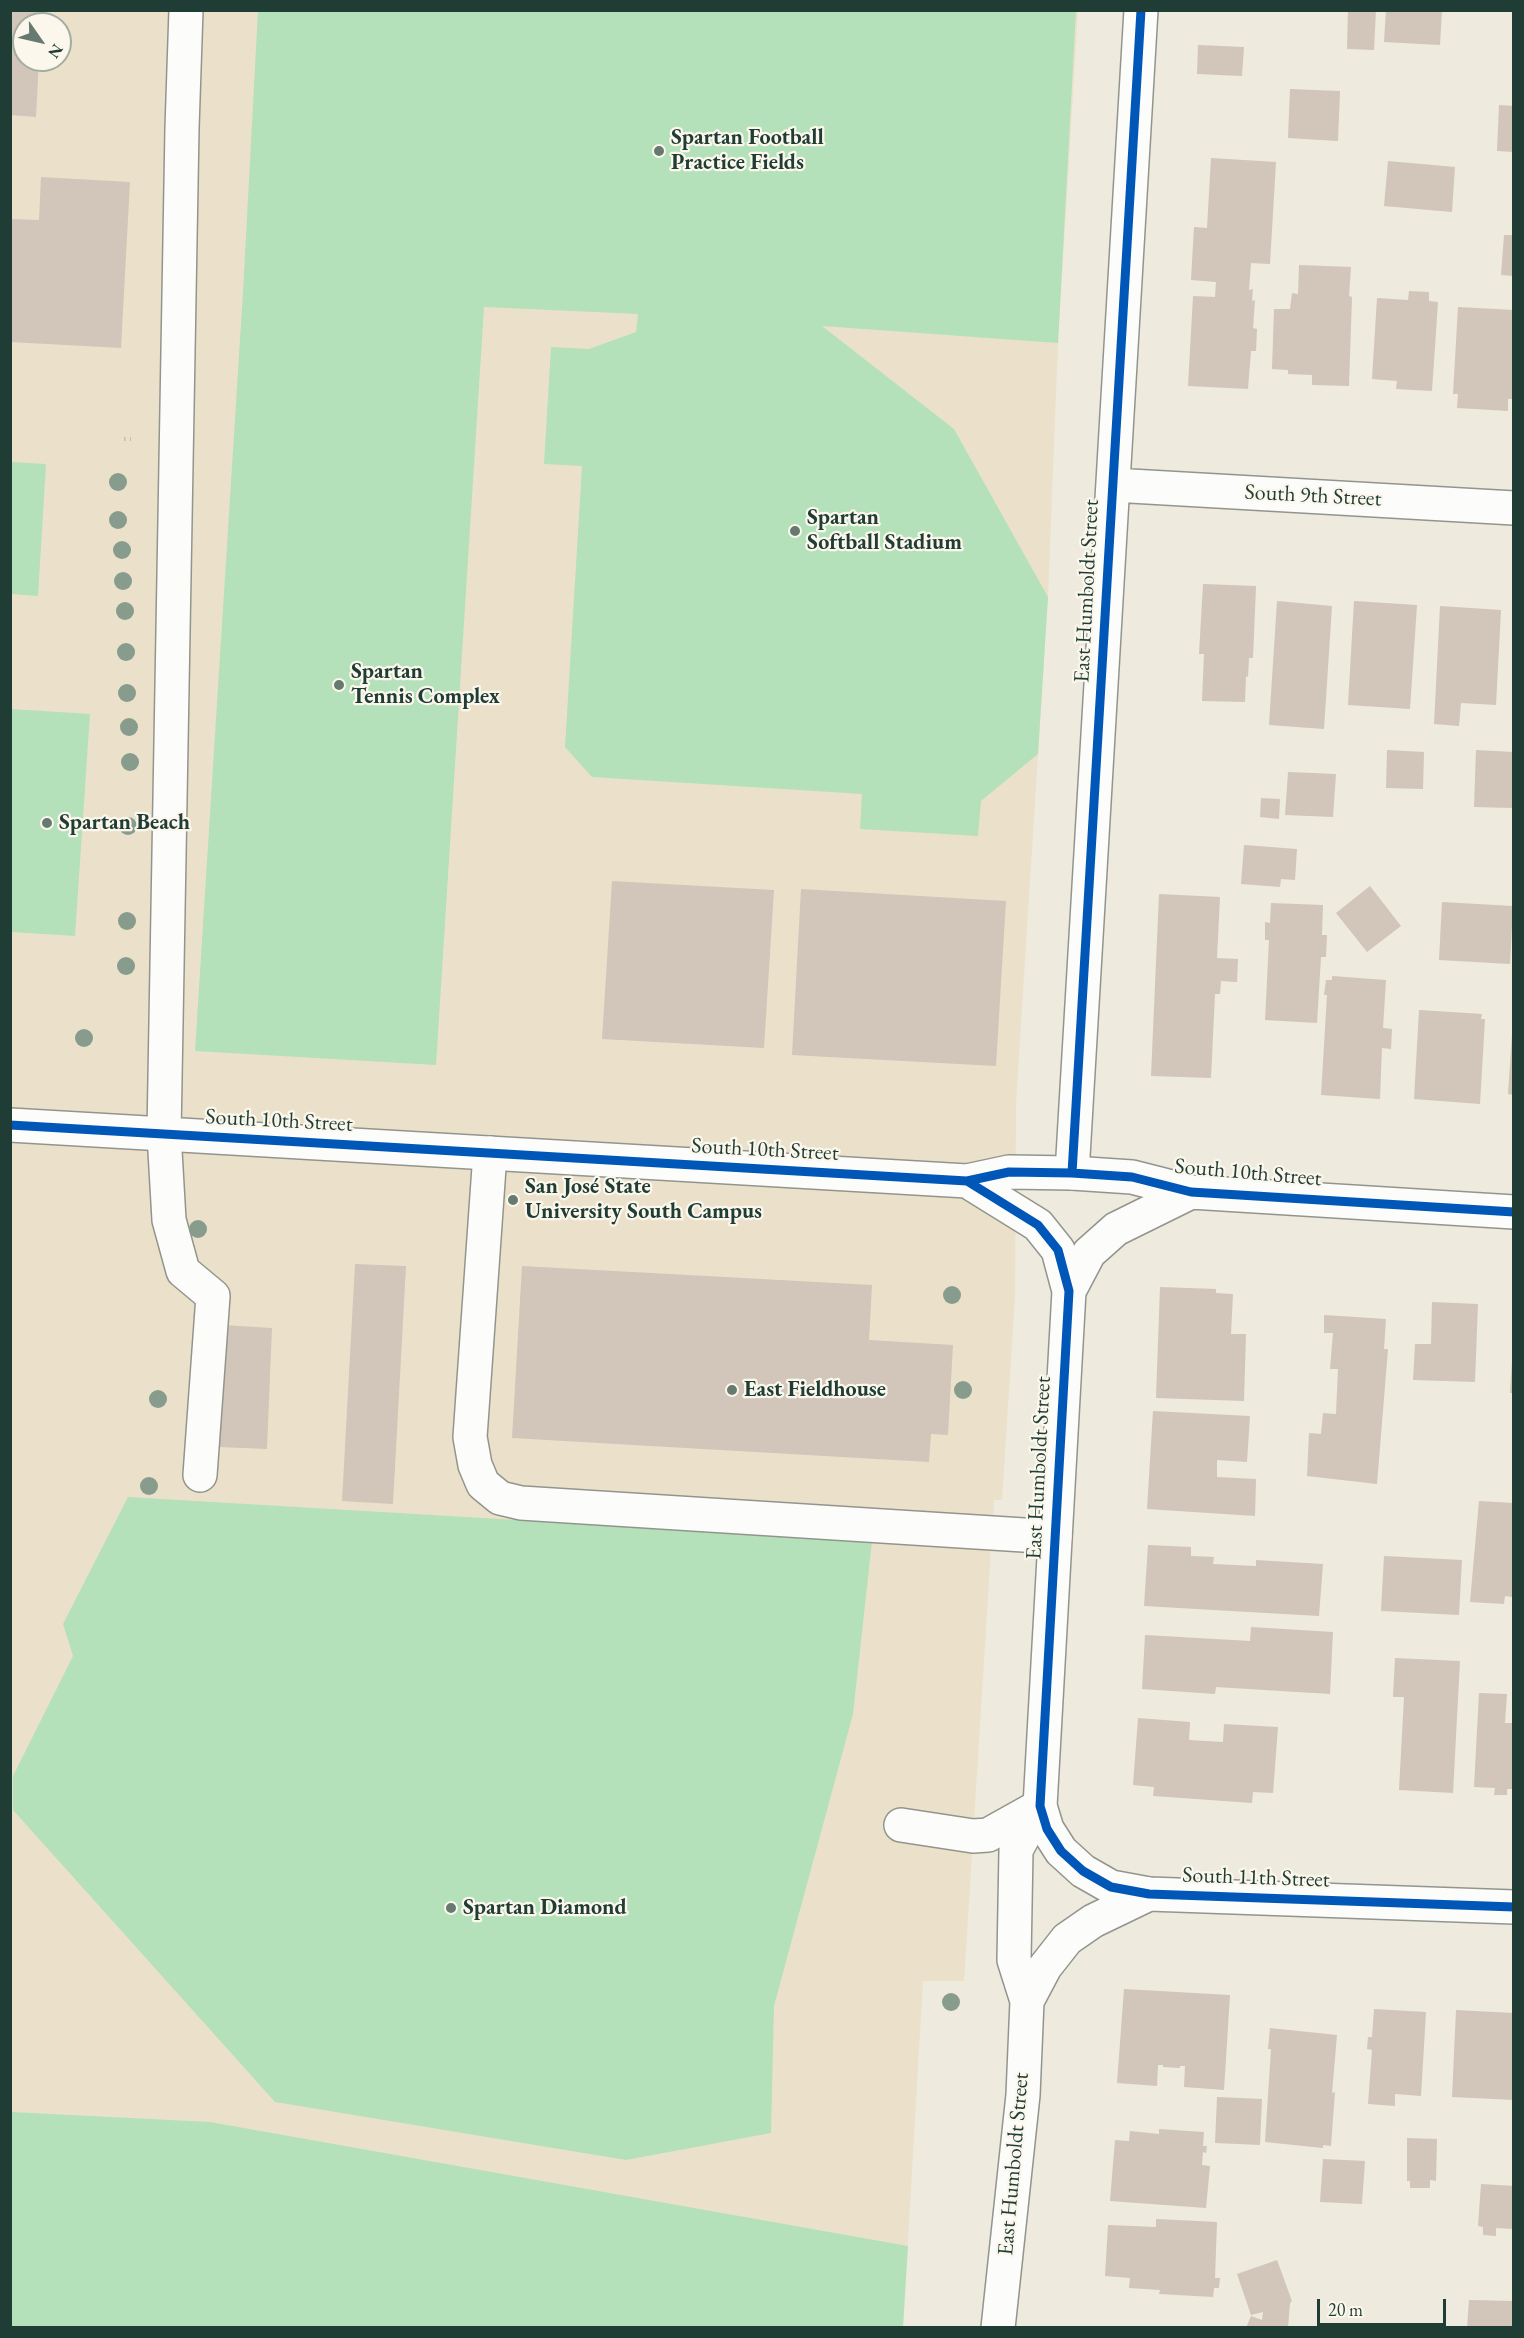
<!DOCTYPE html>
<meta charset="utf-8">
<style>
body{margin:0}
#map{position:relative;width:1524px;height:2338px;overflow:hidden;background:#eeeadd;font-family:"EB Garamond",serif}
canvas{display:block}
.frame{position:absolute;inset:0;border:12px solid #1f3d34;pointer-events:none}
.north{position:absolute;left:12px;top:12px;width:60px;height:60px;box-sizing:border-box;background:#fbf7ec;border:2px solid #a3ada2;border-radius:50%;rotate:124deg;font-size:16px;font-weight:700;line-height:24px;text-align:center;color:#1f3d34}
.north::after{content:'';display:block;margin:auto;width:21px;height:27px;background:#677a6f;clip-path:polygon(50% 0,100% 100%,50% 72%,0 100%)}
.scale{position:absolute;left:1317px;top:2299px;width:129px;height:27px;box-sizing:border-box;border:3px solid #1f3d34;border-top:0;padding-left:8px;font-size:18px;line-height:21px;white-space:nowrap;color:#1f3d34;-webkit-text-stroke:4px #fbf7ec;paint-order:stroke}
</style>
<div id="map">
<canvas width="1524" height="2338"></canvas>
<div class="frame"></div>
<div class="north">N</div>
<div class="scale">20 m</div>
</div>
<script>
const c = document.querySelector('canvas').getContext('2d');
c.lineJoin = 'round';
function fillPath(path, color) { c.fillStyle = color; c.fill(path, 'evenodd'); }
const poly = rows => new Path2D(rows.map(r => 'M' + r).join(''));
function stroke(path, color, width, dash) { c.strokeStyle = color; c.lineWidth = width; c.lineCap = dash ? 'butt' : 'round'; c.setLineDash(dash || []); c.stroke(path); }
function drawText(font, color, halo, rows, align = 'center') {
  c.font = font + ' "EB Garamond",serif'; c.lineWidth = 4.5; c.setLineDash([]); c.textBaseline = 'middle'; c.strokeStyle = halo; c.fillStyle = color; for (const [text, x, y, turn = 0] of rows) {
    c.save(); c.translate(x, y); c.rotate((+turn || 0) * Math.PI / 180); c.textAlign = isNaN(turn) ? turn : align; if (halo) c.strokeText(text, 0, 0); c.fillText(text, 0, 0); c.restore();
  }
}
fillPath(poly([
 [11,11,1078,11,1058,343,1048,597,1016,1103,1015,1296,1002,1500,994,1500,964,1981,923,1981,903,2327,11,2328],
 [24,24,60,24,60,60,24,60]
]), '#ebe1ca');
fillPath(poly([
 [258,11,1076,11,1058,343,822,326,954,429,1048,597,1038,754,981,801,978,836,860,829,862,794,592,777,565,747,582,466,544,464,551,347,589,349,636,332,638,314,484,307,436,1065,195,1051,243,292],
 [10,462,46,464,38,596,11,594],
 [11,709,90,714,75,936,11,932],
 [128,1497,872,1541,853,1714,774,2006,771,2133,626,2160,275,2102,13,1810,13,1776,73,1656,63,1624],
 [11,2112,210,2122,908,2246,903,2327,11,2327]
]), '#b4e1ba');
fillPath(poly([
 [10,10,42,10,41,24,24,24,24,60,39,60,36,117,10,115],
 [1348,10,1376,10,1374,50,1347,49],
 [1386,10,1442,10,1440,45,1384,42],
 [1198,45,1244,47,1242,76,1197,74],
 [1290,89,1340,91,1338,141,1288,138],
 [1499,105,1514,106,1514,152,1497,151],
 [1211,158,1276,162,1270,264,1251,263,1249,290,1253,289,1252,301,1255,300,1253,328,1257,329,1256,351,1251,351,1248,389,1188,386,1193,296,1215,297,1216,282,1191,280,1194,227,1207,228],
 [1388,161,1455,167,1452,212,1384,206],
 [41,177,130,182,121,348,10,342,10,219,39,220],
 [1504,235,1514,235,1514,276,1501,275],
 [1299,265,1351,267,1349,296,1352,297,1349,386,1312,385,1312,375,1288,374,1288,370,1272,369,1274,309,1290,309,1292,293,1298,294],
 [1409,291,1429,292,1429,301,1438,302,1432,391,1396,389,1397,381,1372,379,1377,298,1408,300],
 [1458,307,1514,310,1514,385,1513,399,1508,399,1508,411,1457,408,1458,394,1453,394],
 [1203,584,1256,586,1253,658,1249,658,1248,677,1246,676,1245,702,1202,701,1204,654,1199,654],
 [1277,601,1332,606,1324,729,1269,725],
 [1354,601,1417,605,1410,709,1348,705],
 [1440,606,1501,610,1496,705,1461,703,1459,726,1434,724],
 [1387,750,1424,752,1423,789,1386,788],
 [1476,750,1514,752,1514,808,1474,807],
 [1288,772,1336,774,1333,817,1285,815],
 [1261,798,1280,799,1279,819,1260,817],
 [1244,845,1297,849,1295,880,1281,879,1280,887,1241,884],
 [612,881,774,890,764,1048,602,1039],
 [1370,886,1401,926,1367,952,1336,913],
 [801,889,1006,901,996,1066,792,1055],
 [1159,894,1220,897,1217,958,1238,959,1237,982,1221,981,1220,994,1215,994,1211,1078,1151,1076],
 [1442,902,1513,906,1510,964,1439,960],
 [1271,903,1323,905,1322,935,1327,935,1326,957,1321,957,1317,1023,1265,1020,1269,940,1265,940,1265,922,1270,923],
 [1332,976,1386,980,1383,1028,1392,1029,1391,1049,1382,1048,1380,1099,1321,1095,1327,995,1324,995,1326,980,1332,980],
 [1419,1010,1482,1014,1481,1019,1485,1019,1480,1104,1414,1099],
 [1512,1034,1514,1034,1514,1095,1508,1094],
 [355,1264,406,1266,393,1504,342,1501],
 [522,1266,872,1285,869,1340,953,1345,948,1435,931,1434,929,1462,512,1438],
 [1160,1287,1216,1289,1216,1293,1233,1294,1231,1334,1246,1334,1244,1401,1156,1398],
 [1432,1302,1478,1304,1475,1382,1413,1380,1415,1344,1431,1344],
 [1324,1315,1386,1319,1384,1349,1388,1349,1377,1484,1307,1476,1309,1433,1321,1434,1323,1413,1336,1414,1338,1369,1330,1369,1333,1333,1324,1333],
 [223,1325,272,1328,267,1449,219,1447],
 [1512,1360,1514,1360,1514,1393,1510,1393],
 [1153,1411,1250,1416,1247,1462,1217,1460,1217,1477,1256,1479,1255,1516,1147,1509],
 [1479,1501,1514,1503,1512,1597,1505,1596,1504,1604,1470,1602],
 [1148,1545,1191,1547,1191,1556,1214,1557,1213,1564,1256,1566,1256,1560,1323,1564,1319,1616,1144,1606],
 [1384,1556,1462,1560,1459,1615,1381,1611],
 [1251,1627,1333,1632,1330,1694,1216,1687,1215,1694,1142,1689,1145,1635,1250,1641],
 [1395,1658,1460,1661,1453,1793,1399,1790,1404,1697,1393,1697],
 [1479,1693,1507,1694,1505,1723,1514,1723,1514,1789,1507,1789,1507,1795,1494,1795,1495,1788,1474,1787],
 [1138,1718,1190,1722,1189,1740,1223,1742,1224,1724,1278,1727,1273,1793,1253,1792,1252,1803,1153,1796,1154,1787,1133,1785],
 [1124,1989,1230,1995,1224,2090,1184,2087,1185,2066,1180,2066,1180,2068,1163,2067,1163,2065,1158,2065,1157,2086,1117,2083],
 [1374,2009,1426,2012,1421,2096,1395,2094,1395,2106,1368,2104,1372,2050,1367,2049,1368,2037,1372,2037],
 [1456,2010,1514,2013,1514,2100,1452,2097],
 [1270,2028,1337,2035,1332,2093,1335,2092,1331,2146,1323,2145,1323,2148,1265,2142,1271,2049,1268,2049],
 [1217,2097,1262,2099,1260,2145,1215,2143],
 [1159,2129,1204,2132,1203,2146,1207,2146,1206,2153,1203,2152,1202,2165,1210,2166,1206,2208,1110,2201,1115,2140,1129,2141,1130,2131,1159,2134],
 [1407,2138,1437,2139,1436,2181,1430,2180,1430,2188,1410,2188,1410,2181,1407,2181],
 [1323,2159,1365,2161,1362,2204,1320,2202],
 [1481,2184,1514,2186,1514,2229,1496,2228,1496,2236,1483,2235,1483,2227,1478,2226],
 [1156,2219,1217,2222,1215,2278,1220,2278,1219,2288,1214,2288,1213,2297,1159,2294,1160,2290,1129,2288,1130,2278,1105,2276,1108,2225,1156,2227],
 [1277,2260,1292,2301,1290,2303,1288,2328,1246,2328,1251,2316,1262,2320,1263,2312,1251,2315,1237,2274],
 [1469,2300,1514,2301,1514,2328,1467,2328]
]), '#d2c5ba');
const minor = poly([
 [186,10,182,128,164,1134,169,1220,183,1271,213,1296,200,1475],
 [1113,485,1514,508],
 [490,1153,470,1437,475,1465,483,1484,500,1498,521,1503,1055,1537],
 [1072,1173,1141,10],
 [901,1825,973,1836,988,1835,1040,1806],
 [1027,2001,1045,1967,1067,1939,1093,1921,1149,1894],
 [998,2328,1023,2095,1027,2001,1014,1960,1016,1850,1040,1806]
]);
const major = poly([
 [10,1125,967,1181,1009,1172,1072,1173,1132,1177,1191,1192,1514,1212],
 [967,1181,1038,1225,1058,1250,1069,1291,1040,1806,1047,1829,1061,1851,1083,1871,1111,1887,1149,1894,1514,1907],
 [1069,1291,1089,1253,1116,1229,1191,1192]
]);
stroke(minor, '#92958d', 36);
stroke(major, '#92958d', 36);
stroke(poly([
 [124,439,131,439]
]), '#bec0bd', 4, [1.5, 4.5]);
stroke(minor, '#fcfcfa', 33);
stroke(major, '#fcfcfa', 33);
stroke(poly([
 [10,1125,967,1181,1009,1172,1072,1173,1132,1177,1191,1192,1514,1212],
 [1072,1173,1141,10],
 [967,1181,1038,1225,1058,1250,1069,1291,1040,1806,1047,1829,1061,1851,1083,1871,1111,1887,1149,1894,1514,1907]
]), '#0057b8', 9);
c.fillStyle = '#879c8c';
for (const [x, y] of [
 [118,482],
 [118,520],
 [122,550],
 [123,581],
 [125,611],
 [126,652],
 [127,693],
 [129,727],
 [130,762],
 [128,826],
 [127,921],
 [126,966],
 [84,1038],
 [198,1229],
 [952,1295],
 [963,1390],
 [158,1399],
 [149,1486],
 [951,2002]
]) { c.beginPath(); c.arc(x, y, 9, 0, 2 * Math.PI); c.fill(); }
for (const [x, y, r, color] of [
 [659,151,6,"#677a6f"],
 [795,531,6,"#677a6f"],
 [339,685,6,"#677a6f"],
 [47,823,6,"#677a6f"],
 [513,1200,6,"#677a6f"],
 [732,1390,6,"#677a6f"],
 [451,1908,6,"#677a6f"]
]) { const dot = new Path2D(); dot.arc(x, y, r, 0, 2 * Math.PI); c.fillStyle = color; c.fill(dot); stroke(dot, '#fbf7ec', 2); }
drawText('bold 22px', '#1f3d34', '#fbf7ec', [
 ["Spartan Football",671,138],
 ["Practice Fields",671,163],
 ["Spartan",807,518],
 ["Softball Stadium",807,543],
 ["Spartan",351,672],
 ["Tennis Complex",351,697],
 ["Spartan Beach",59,823],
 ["San José State",525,1187],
 ["University South Campus",525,1212],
 ["East Fieldhouse",744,1390],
 ["Spartan Diamond",463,1908]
], 'left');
drawText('22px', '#1f3d34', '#fbf7ec', [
 ["South 9th Street",1313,496,3],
 ["East Humboldt Street",1087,591,-87],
 ["South 10th Street",279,1121,3],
 ["South 10th Street",765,1150,3],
 ["South 10th Street",1248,1173,5],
 ["East Humboldt Street",1039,1468,-87],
 ["South 11th Street",1256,1878,2],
 ["East Humboldt Street",1014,2164,-85]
]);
</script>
